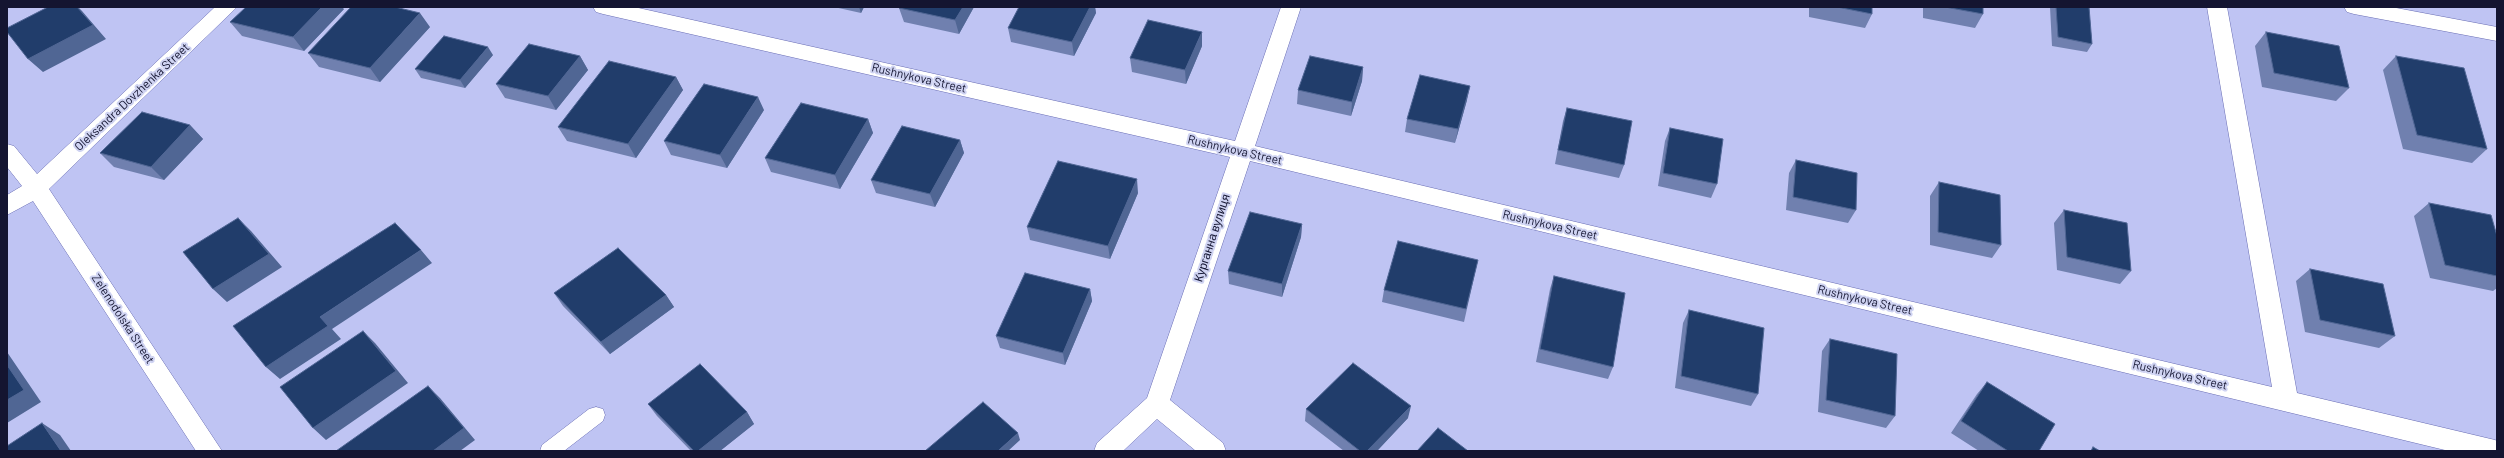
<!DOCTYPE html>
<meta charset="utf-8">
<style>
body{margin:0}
#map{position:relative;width:2504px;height:458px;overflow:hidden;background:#bfc4f3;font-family:Barlow,sans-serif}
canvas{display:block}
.frame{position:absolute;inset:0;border:8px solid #141531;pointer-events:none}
</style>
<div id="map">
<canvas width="2504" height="458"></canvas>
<div class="frame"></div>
</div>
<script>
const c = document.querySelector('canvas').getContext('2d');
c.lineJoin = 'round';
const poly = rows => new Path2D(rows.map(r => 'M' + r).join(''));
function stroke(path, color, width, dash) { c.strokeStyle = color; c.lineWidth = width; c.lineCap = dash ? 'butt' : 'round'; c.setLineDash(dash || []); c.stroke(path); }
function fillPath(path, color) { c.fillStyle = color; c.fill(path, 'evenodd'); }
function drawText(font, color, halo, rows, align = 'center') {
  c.font = font + ' Barlow,sans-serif'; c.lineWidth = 4; c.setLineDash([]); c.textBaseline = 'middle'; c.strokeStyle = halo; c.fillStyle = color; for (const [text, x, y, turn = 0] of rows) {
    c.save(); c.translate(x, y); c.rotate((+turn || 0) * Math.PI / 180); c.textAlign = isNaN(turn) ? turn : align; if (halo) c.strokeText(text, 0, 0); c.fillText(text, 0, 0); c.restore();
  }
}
const service = poly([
 [596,407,603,409,605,415,603,421,564,451,540,451,542,445,589,409,596,407]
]);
const minor = poly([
 [215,7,237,7,49,189,222,451,196,451,33,201,7,215,7,195,22,186,7,167,7,144,14,146,37,174,215,7],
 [593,7,634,7,1235,141,1281,7,1301,7,1255,146,2272,387,2207,7,2227,7,2297,393,2495,440,2497,441,2497,451,2449,451,1250,161,1170,400,1223,443,1226,451,1196,451,1157,419,1123,451,1094,451,1097,443,1147,398,1230,157,603,14,596,12,593,7],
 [2344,7,2391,7,2497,27,2497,41,2354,14,2347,12,2344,7]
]);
stroke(service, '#696db3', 1);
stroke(minor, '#696db3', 1);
fillPath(service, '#fff');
fillPath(minor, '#fff');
fillPath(poly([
 [834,7,864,7,861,13],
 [974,7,959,34,904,22,899,8],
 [1019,7,1095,7,1096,13,1074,56,1011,42,1008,28],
 [1809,7,1872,7,1872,14,1865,28,1809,17],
 [1923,7,1983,7,1983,14,1975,28,1923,18],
 [2050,7,2089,7,2092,44,2087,52,2052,46],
 [344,9,304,51,242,36,230,22],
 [430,27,380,82,319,67,308,53],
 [2266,32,2349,88,2336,101,2262,87,2255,46],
 [1202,46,1186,84,1132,72,1130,58],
 [493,55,465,88,421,78,415,69],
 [580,56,588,70,556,110,505,98,496,84],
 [2396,56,2487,149,2472,163,2403,149,2383,70],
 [1363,67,1362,81,1351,116,1297,104,1298,90],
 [676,77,683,90,636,158,567,141,558,127],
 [1467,100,1455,143,1405,132,1407,119],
 [1567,108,1624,165,1619,178,1555,164,1563,121],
 [764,110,727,168,671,155,664,141],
 [868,119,873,133,840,189,771,172,765,158],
 [190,125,203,139,164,180,114,167,100,153],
 [1670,128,1717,184,1711,198,1658,186,1665,141],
 [960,140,964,153,935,207,876,193,871,180],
 [1796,160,1856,210,1848,223,1786,210,1789,173],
 [1939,182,2001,245,1992,258,1930,245,1930,196],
 [1138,193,1110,259,1030,240,1027,227],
 [2429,203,2497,236,2497,288,2493,291,2430,278,2414,216],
 [2064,210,2131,271,2120,284,2057,270,2054,223],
 [1302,224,1301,237,1282,297,1229,284,1228,271],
 [1478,260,1464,322,1382,302,1384,290],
 [2310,269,2395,336,2379,348,2305,332,2296,281],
 [1554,276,1613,367,1608,379,1536,362,1550,289],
 [1090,289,1092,301,1065,365,1000,348,996,336],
 [554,293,666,295,674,307,610,354,563,306],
 [1689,310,1758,394,1751,406,1675,388,1683,323],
 [1830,339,1895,416,1886,428,1818,412,1822,351],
 [1987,382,2039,451,1979,451,1951,433,1977,394],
 [648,404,747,412,754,424,720,451,691,451,657,416],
 [1306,409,1408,418,1377,451,1344,451,1305,421]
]), '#7080af');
fillPath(poly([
 [77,7,78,7,82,11,106,39,43,72,28,59],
 [322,7,342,7,344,9,304,51,293,37],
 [859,7,864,7,861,13],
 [963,7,974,7,959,34,955,20],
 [1090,7,1095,7,1096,13,1074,56,1072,42],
 [420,13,430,27,380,82,370,68],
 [1202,32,1202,46,1186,84,1185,70],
 [488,47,493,55,465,88,460,80],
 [580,56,588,70,556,110,548,96],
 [1363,67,1362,81,1351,116,1352,102],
 [676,77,683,90,636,158,628,144],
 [1470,86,1467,100,1455,143,1458,129],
 [758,97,764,110,727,168,720,155],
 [868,119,873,133,840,189,835,175],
 [190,125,203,139,164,180,151,167],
 [960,140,964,153,935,207,930,194],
 [1137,179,1138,193,1110,259,1108,246],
 [238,218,251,231,282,267,227,302,213,289],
 [1302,224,1301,237,1282,297,1282,284],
 [421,250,432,263,332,329,341,339,280,379,266,367,320,317],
 [1090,289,1092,301,1065,365,1063,353],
 [666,295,674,307,610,354,601,342],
 [363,331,375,343,408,383,326,440,313,428],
 [7,352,41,402,7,423],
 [428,386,440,398,475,440,460,451,433,451],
 [1411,406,1408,418,1377,451,1367,451],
 [747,412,754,424,720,451,698,451],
 [42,423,60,435,71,451,61,451],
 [1018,433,1020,440,1008,451,998,451]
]), '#506694');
const building = poly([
 [48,7,77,7,93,25,28,59,7,32,7,28,48,7],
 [246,7,322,7,293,37,230,22,246,7],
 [351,7,395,7,420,13,370,68,308,53,351,7],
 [900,7,963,7,955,20,899,8,900,7],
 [1019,7,1090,7,1072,42,1008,28,1019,7],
 [1837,7,1872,7,1872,14,1837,7],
 [1945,7,1983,7,1983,14,1945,7],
 [2056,7,2089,7,2092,44,2058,37,2056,7],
 [1148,20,1202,32,1185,70,1130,58,1148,20],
 [2266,32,2339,46,2349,88,2274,73,2266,32],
 [444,36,488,47,460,80,415,69,444,36],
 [529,44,580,56,548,96,496,84,529,44],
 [1310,56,1363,67,1352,102,1298,90,1310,56],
 [2396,56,2464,68,2487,149,2417,135,2396,56],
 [609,61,676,77,628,144,558,127,609,61],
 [1420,75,1470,86,1458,129,1407,119,1420,75],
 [704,84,758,97,720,155,664,141,704,84],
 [801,103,868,119,835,175,765,158,801,103],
 [1567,108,1632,121,1624,165,1558,150,1567,108],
 [142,112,190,125,151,167,100,153,142,112],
 [902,126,960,140,930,194,871,180,902,126],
 [1670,128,1723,139,1717,184,1663,173,1670,128],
 [1796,160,1857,173,1856,210,1793,197,1796,160],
 [1058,161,1137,179,1108,246,1027,227,1058,161],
 [1939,182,2000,195,2001,245,1938,232,1939,182],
 [2429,203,2491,215,2497,236,2497,276,2445,265,2429,203],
 [2064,210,2127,223,2131,271,2067,257,2064,210],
 [1250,212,1302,224,1282,284,1228,271,1250,212],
 [238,218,269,254,213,289,183,252,238,218],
 [395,223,421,250,320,317,328,326,266,367,233,326,395,223],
 [1398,241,1478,260,1466,309,1384,290,1398,241],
 [618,248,666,295,601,342,554,293,618,248],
 [2310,269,2383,284,2395,336,2320,320,2310,269],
 [1025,273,1090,289,1063,353,996,336,1025,273],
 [1554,276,1625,293,1613,367,1540,349,1554,276],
 [1689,310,1764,328,1758,394,1681,376,1689,310],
 [363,331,396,371,313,428,280,387,363,331],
 [1830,339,1897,354,1895,416,1826,400,1830,339],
 [1353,363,1411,406,1367,451,1360,451,1306,409,1353,363],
 [700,364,747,412,698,451,694,451,648,404,700,364],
 [7,365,24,390,7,400,7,365],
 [1987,382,2055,424,2039,451,2008,451,1961,421,1987,382],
 [428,386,464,428,433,451,336,451,428,386],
 [983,402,1018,433,998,451,925,451,983,402],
 [42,423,61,451,7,451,7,446,42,423],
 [1438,428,1468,451,1417,451,1438,428],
 [2093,447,2100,451,2091,451,2093,447]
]);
fillPath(building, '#213d6b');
stroke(building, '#506694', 1);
drawText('12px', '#141531', '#cfd3f2', [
 ["Rushnykova Street",919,78,13],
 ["Oleksandra Dovzhenka Street",132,97,-43],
 ["Rushnykova Street",1235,150,13],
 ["Rushnykova Street",1550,225,13],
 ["Курганна вулиця",1212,238,-72],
 ["Rushnykova Street",1865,300,13],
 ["Zelenodolska Street",123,319,57],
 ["Rushnykova Street",2180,375,13]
]);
</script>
